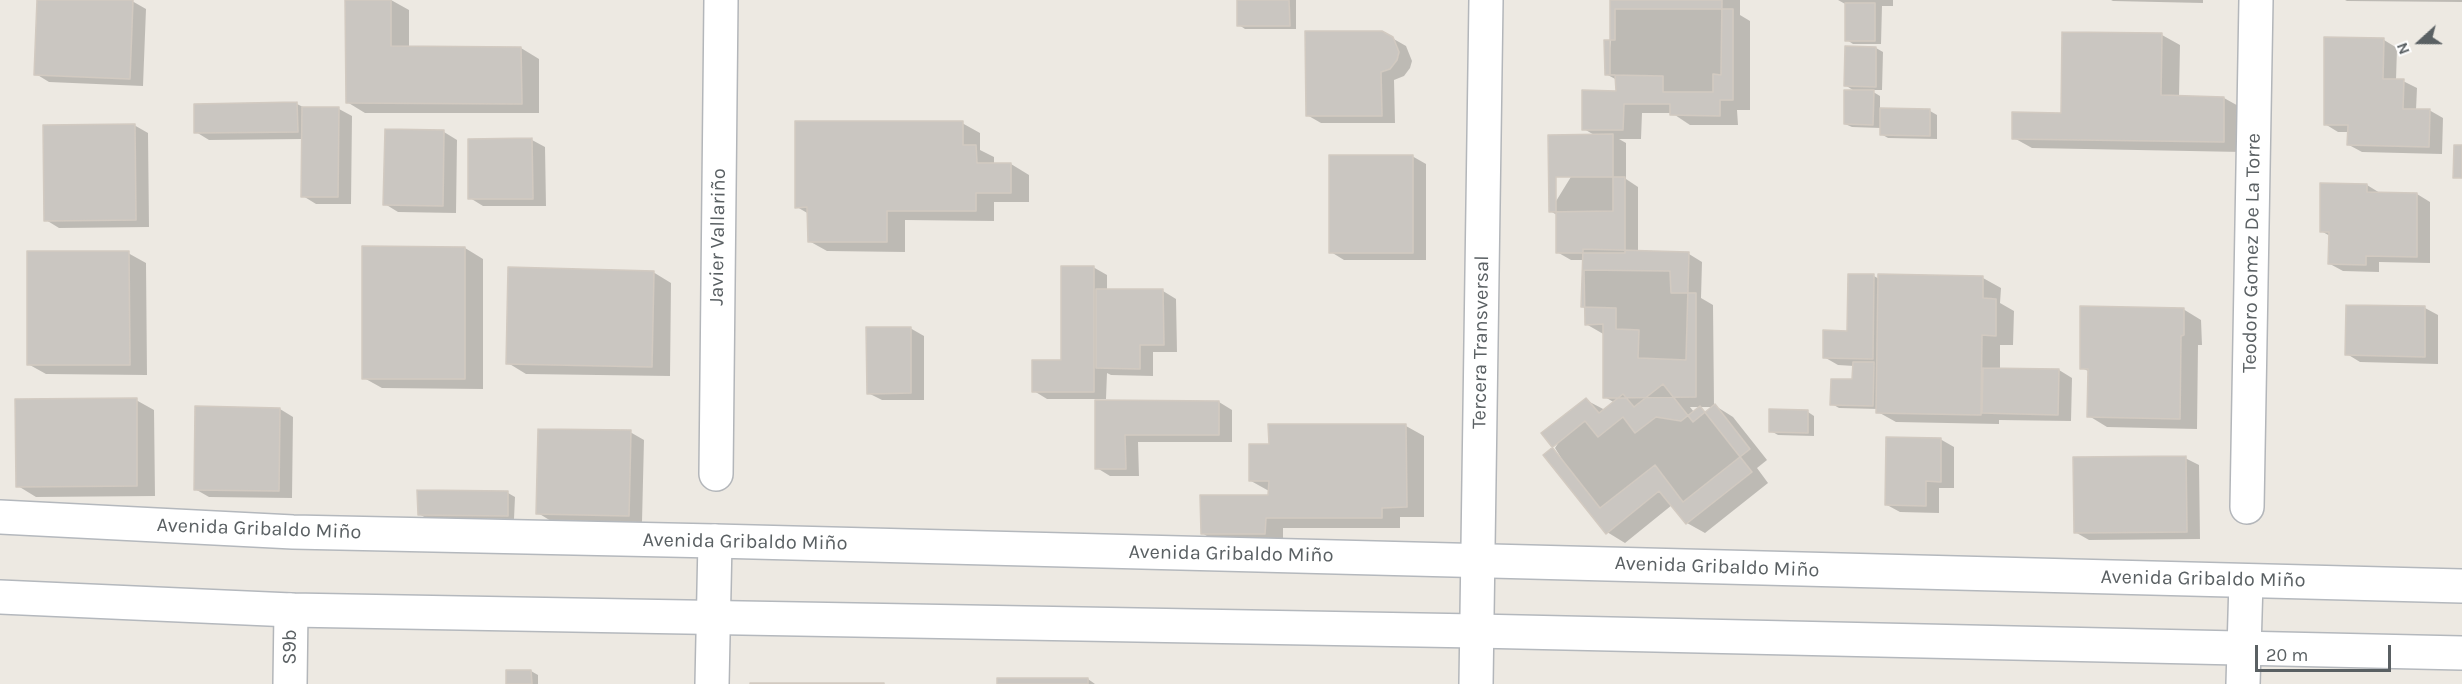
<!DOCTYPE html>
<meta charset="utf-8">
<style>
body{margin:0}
#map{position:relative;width:2462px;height:684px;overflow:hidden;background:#ede9e2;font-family:Karla,sans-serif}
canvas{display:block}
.north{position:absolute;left:2390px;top:12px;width:60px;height:60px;-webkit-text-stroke:4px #fff;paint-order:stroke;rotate:249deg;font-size:16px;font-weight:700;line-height:24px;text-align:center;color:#5a6063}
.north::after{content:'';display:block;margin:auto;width:21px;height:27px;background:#5a6063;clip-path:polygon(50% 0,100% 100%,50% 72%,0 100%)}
.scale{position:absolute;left:2255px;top:645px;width:136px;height:27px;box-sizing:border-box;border:3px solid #5a6063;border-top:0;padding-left:8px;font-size:18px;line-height:21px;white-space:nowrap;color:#5a6063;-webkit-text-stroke:4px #fff;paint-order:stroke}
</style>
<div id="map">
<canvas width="2462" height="684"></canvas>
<div class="north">N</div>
<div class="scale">20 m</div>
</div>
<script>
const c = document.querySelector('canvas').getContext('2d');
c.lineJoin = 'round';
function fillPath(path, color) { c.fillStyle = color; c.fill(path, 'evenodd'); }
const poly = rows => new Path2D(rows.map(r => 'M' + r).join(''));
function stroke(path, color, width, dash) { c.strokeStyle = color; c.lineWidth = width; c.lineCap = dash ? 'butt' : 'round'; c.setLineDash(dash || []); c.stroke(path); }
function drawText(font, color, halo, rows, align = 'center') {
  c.font = font + ' Karla,sans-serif'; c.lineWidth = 5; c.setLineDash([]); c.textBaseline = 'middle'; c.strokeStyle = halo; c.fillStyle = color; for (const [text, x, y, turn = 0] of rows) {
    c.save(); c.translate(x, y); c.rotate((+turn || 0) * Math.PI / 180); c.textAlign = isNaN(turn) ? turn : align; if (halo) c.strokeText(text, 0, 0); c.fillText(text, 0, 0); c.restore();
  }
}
fillPath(poly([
 [39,0,132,1,146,9,143,86,49,82,36,74],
 [346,0,391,0,409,10,409,48,521,48,539,59,539,113,365,113,347,102],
 [1238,0,1296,0,1296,29,1245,29,1239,25],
 [1612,0,1740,0,1740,15,1750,21,1750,110,1737,110,1738,125,1690,125,1672,113,1642,113,1641,139,1619,139,1626,143,1626,179,1638,187,1638,252,1689,254,1702,262,1701,298,1713,305,1714,405,1733,417,1767,460,1757,468,1768,483,1705,533,1687,523,1672,505,1625,543,1607,532,1555,448,1586,400,1605,410,1615,403,1605,397,1605,335,1586,324,1586,309,1582,306,1584,260,1571,260,1557,252,1557,215,1550,211,1596,136,1584,129,1617,92,1617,80,1606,74,1611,42],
 [1690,407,1715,407,1707,413,1700,408,1694,412],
 [1838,0,1893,0,1893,6,1882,6,1881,44,1853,44,1847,40,1847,5],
 [2111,0,2203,0,2203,3,2113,1],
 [2345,0,2462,0,2462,2,2347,1],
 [1385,34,1406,46,1412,61,1410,68,1404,76,1394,80,1395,123,1321,123,1307,115],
 [2162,35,2180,45,2179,97,2224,98,2242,108,2242,152,2032,148,2014,138,2062,114],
 [2384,40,2397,48,2396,80,2403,81,2417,88,2416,110,2429,110,2443,118,2442,154,2362,152,2349,145,2349,132,2338,132,2325,124],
 [1846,47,1876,48,1883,52,1882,90,1870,90,1880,96,1880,110,1930,111,1937,115,1937,139,1888,138,1881,134,1881,128,1852,127,1845,124,1856,92,1845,85],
 [297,104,305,108,339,109,352,116,351,204,316,204,303,196,303,139,209,140,196,132],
 [962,123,980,133,980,150,994,157,994,165,1011,164,1029,175,1029,202,994,202,994,221,905,220,905,252,827,251,809,241,809,214,797,207],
 [134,125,148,133,149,227,59,228,46,220],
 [444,132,457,140,456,213,398,212,385,204],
 [532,140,545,147,546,206,483,206,470,198],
 [1412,156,1426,164,1426,260,1344,260,1331,252],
 [2367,185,2380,193,2417,194,2430,202,2430,263,2379,262,2379,272,2343,271,2330,264,2330,236,2321,231],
 [364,247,465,248,483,259,483,389,382,388,364,378],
 [128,253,146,263,147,375,46,374,28,364],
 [1093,267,1107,275,1107,291,1163,291,1176,299,1177,352,1153,352,1153,376,1111,375,1107,373,1106,399,1047,399,1034,391,1063,362],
 [653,272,671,283,670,376,526,374,508,363],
 [1874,276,1879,279,1983,278,2001,288,2000,303,2014,311,2013,345,2000,345,2000,369,2059,370,2072,378,2071,421,1999,420,1999,424,1896,422,1878,412,1878,409,1839,408,1832,404,1853,380,1854,366,1838,365,1824,357,1849,333],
 [2425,308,2438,315,2438,364,2360,362,2347,354],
 [2183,309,2201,320,2202,345,2198,345,2197,429,2107,427,2089,416,2090,372,2082,368],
 [910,328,924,336,924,400,882,400,868,393],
 [136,400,154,410,155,496,36,497,18,486],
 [1097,402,1219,402,1232,410,1232,442,1138,442,1139,476,1110,476,1097,468],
 [280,409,293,417,292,498,209,497,195,489],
 [1808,412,1814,416,1814,436,1778,435,1771,431],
 [1406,426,1424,436,1424,517,1400,517,1400,528,1283,528,1283,543,1220,544,1202,533,1270,497,1269,491,1251,481,1270,445],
 [630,432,644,440,642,522,551,521,538,513],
 [1940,439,1954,447,1954,488,1939,488,1939,513,1900,512,1887,505],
 [2185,458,2199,465,2200,539,2089,540,2075,532],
 [508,493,515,497,514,519,426,518,419,514],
 [531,671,538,675,538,684,507,684],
 [1088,679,1095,684,998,684]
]), '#0003');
const building = poly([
 [37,0,133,0,130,79,34,75,37,0],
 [345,0,391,0,391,46,521,47,522,104,346,103,345,0],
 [1237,0,1289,0,1290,26,1237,26,1237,0],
 [1610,0,1722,0,1721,75,1713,74,1713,92,1663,92,1663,76,1610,75,1610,0],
 [1845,3,1875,3,1875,41,1845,41,1845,3],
 [1615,9,1733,9,1733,100,1720,100,1720,116,1670,115,1670,104,1624,104,1623,130,1582,130,1582,90,1616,91,1615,75,1605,75,1604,40,1615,40,1615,9],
 [1305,31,1382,31,1393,37,1399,52,1397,60,1390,69,1381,72,1382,116,1306,116,1305,31],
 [2062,32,2162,33,2161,95,2224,97,2224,142,2012,139,2012,112,2061,113,2062,32],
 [2324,37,2384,38,2383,79,2404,79,2403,109,2430,109,2429,147,2347,145,2348,125,2324,125,2324,37],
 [1845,46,1876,47,1876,87,1844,86,1845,46],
 [1844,90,1874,90,1873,125,1844,124,1844,90],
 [297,102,298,132,194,133,194,104,297,102],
 [302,107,339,107,338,197,301,197,302,107],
 [1880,108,1930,109,1930,136,1880,135,1880,108],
 [795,121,963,121,963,145,976,145,977,163,1011,163,1011,193,976,193,976,211,887,211,887,242,808,242,807,207,795,208,795,121],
 [135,124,136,220,44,221,43,125,135,124],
 [385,129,444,130,443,206,383,205,385,129],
 [1613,134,1613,211,1549,212,1548,135,1613,134],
 [532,138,533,199,468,199,468,139,532,138],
 [2454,145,2462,145,2462,178,2453,178,2454,145],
 [1329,155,1413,155,1413,253,1329,253,1329,155],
 [1556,177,1625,177,1625,253,1556,253,1556,177],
 [2320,183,2367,184,2367,192,2417,193,2417,257,2366,256,2366,265,2328,264,2329,232,2320,232,2320,183],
 [362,246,465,247,465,379,362,379,362,246],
 [1583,249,1689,252,1686,360,1638,358,1639,330,1616,329,1616,308,1581,307,1583,249],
 [27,251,129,251,130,365,27,365,27,251],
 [1061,266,1094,266,1094,392,1032,392,1032,360,1061,360,1061,266],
 [508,267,654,271,652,367,506,364,508,267],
 [1584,270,1670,271,1671,293,1696,293,1696,397,1603,398,1603,324,1585,325,1584,270],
 [1848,274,1874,274,1873,359,1823,358,1823,330,1847,331,1848,274],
 [1878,274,1983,276,1983,298,1996,299,1996,336,1982,335,1981,415,1876,413,1878,274],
 [1096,289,1163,289,1164,345,1140,345,1140,369,1096,368,1096,289],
 [2346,305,2425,306,2425,357,2345,355,2346,305],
 [2080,306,2184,308,2184,335,2181,336,2180,419,2087,417,2088,369,2080,369,2080,306],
 [866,327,911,327,911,393,867,394,866,327],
 [1853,362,1874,362,1873,406,1830,405,1831,379,1852,379,1853,362],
 [1983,368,2059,369,2058,415,1982,413,1983,368],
 [1663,384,1693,422,1715,404,1750,449,1683,502,1655,465,1600,508,1541,433,1586,398,1599,413,1623,394,1634,407,1663,384],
 [137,398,137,486,16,487,15,399,137,398],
 [1095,400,1219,401,1219,435,1125,435,1126,469,1095,469,1095,400],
 [195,406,280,408,279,491,194,490,195,406],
 [1700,406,1752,472,1686,524,1659,491,1606,534,1543,455,1585,421,1598,437,1623,417,1635,433,1656,417,1681,421,1700,406],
 [1769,409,1808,410,1808,433,1769,432,1769,409],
 [1268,424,1406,424,1407,507,1382,508,1382,518,1266,518,1265,534,1201,534,1200,495,1268,495,1269,481,1249,481,1249,444,1269,444,1268,424],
 [538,429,631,430,629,516,536,514,538,429],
 [1886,437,1941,438,1941,482,1926,481,1926,506,1885,505,1886,437],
 [2186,456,2187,532,2074,533,2073,457,2186,456],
 [417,490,508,491,508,516,418,515,417,490],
 [506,670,531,670,532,684,506,684,506,670],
 [997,678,1088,678,1088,684,997,684,997,678],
 [750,683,884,683,884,684,750,684,750,683]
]);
fillPath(building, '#cac6c1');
stroke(building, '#d2cac1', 1.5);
const street = poly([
 [716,474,721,0],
 [2247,507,2256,0],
 [290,684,291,610],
 [712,684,715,541],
 [1476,684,1486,0],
 [2243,684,2246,581]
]);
const secondary = poly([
 [0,517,293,532,715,541,2462,586],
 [0,597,291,610,1476,631,2462,653]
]);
stroke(street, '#b3b6ba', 36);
stroke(secondary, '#b4b8bd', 36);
stroke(street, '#fff', 33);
stroke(secondary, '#fff', 33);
drawText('20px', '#5a6063', '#fff', [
 ["Javier Vallariño",718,237,-89],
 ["Teodoro Gomez De La Torre",2252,253,-89],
 ["Tercera Transversal",1481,342,-89],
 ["Avenida Gribaldo Miño",259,529,2],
 ["Avenida Gribaldo Miño",745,542,1],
 ["Avenida Gribaldo Miño",1231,554,1],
 ["Avenida Gribaldo Miño",1717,567,2],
 ["Avenida Gribaldo Miño",2203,579,1],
 ["S9b",290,647,-89]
]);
</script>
